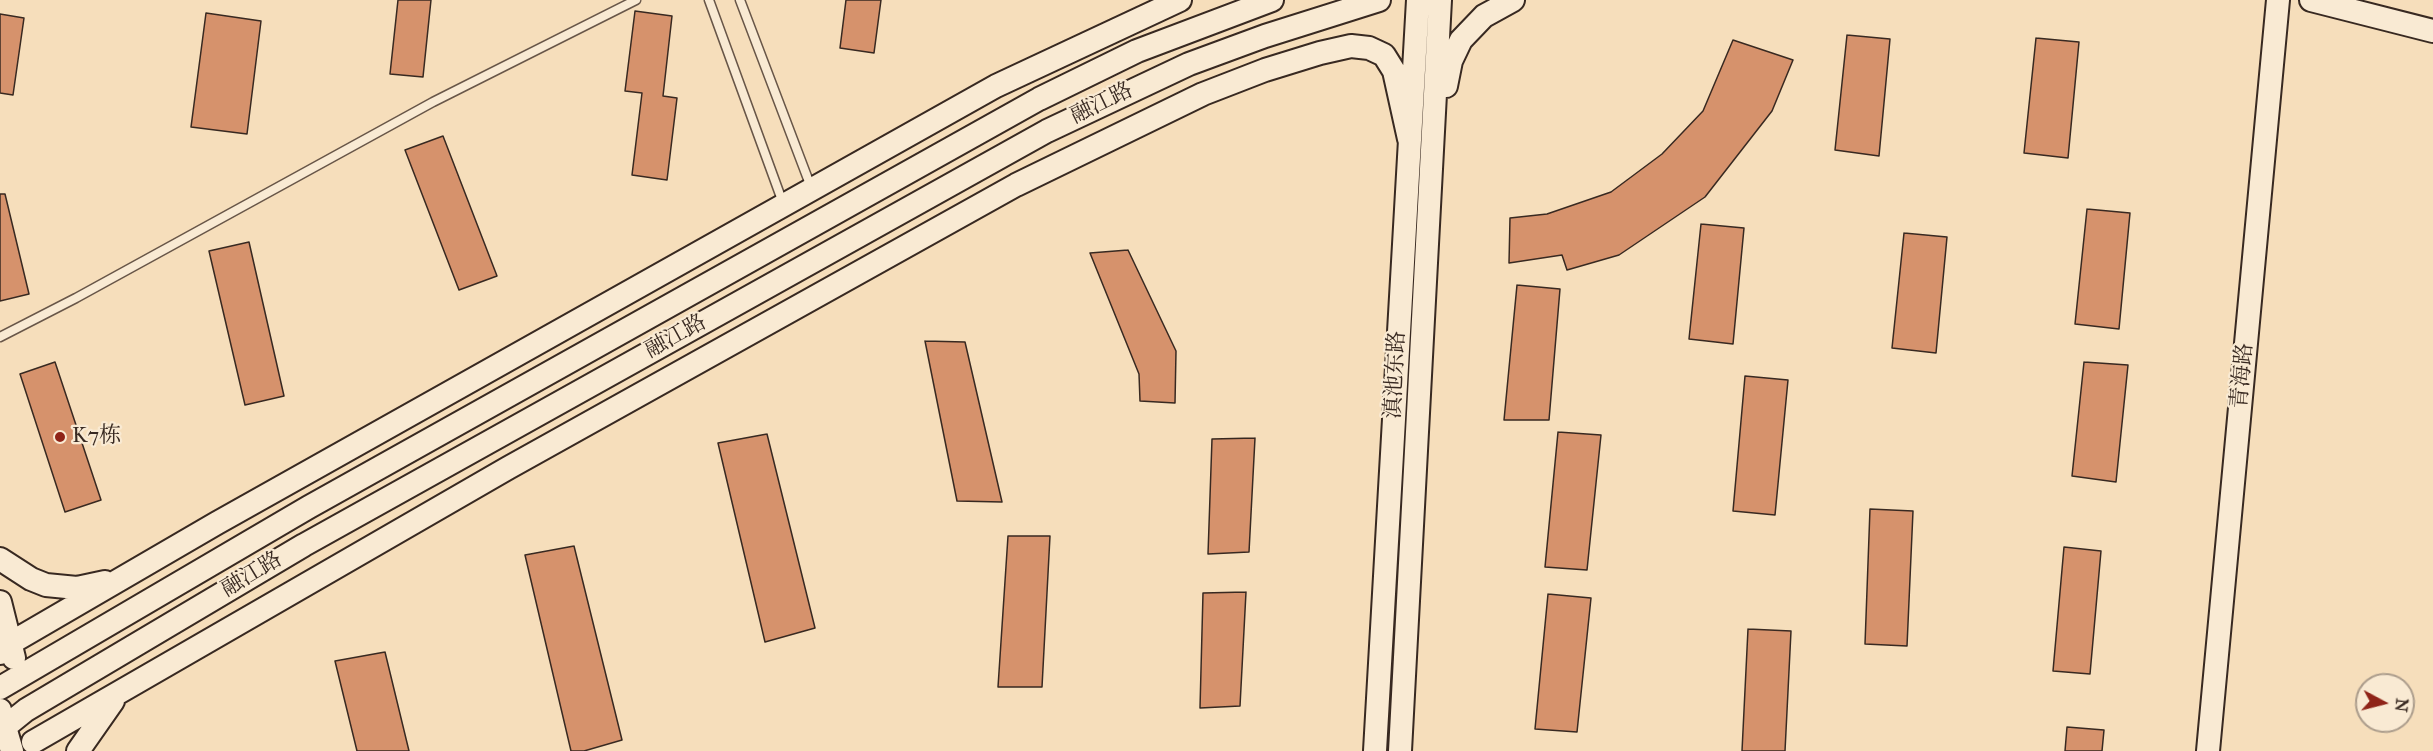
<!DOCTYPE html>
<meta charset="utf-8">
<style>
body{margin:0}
#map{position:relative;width:2433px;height:751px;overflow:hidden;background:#f6debb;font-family:"IM FELL Great Primer",serif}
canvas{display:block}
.north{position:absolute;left:2355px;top:673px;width:60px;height:60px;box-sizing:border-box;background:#f9ead3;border:2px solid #ac9d8c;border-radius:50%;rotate:97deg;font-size:16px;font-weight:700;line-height:24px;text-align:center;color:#382921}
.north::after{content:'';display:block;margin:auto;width:21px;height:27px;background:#8f2418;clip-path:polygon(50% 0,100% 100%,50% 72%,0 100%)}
</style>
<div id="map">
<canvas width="2433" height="751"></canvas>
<div class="north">N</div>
</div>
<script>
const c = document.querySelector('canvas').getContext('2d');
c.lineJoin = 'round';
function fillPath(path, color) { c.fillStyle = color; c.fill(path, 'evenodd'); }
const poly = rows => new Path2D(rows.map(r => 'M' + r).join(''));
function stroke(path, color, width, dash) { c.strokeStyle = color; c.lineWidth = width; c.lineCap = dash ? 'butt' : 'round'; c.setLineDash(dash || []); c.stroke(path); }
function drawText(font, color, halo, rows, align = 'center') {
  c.font = font + ' "IM FELL Great Primer","Noto Serif SC",serif'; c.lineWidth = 4.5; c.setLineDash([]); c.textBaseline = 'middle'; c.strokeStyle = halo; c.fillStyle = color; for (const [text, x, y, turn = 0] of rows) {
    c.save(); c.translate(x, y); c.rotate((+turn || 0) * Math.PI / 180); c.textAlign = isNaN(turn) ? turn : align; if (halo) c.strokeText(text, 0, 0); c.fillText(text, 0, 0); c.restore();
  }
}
const building = poly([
 [398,0,431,0,423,77,390,74,398,0],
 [846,0,881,0,874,53,840,48,846,0],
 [635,11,672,16,663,96,677,98,667,180,632,175,642,93,625,91,635,11],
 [206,13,261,21,247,134,191,127,206,13],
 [0,14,24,18,13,95,0,93,0,14],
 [1847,35,1890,39,1879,156,1835,150,1847,35],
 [2036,38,2079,42,2068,158,2024,153,2036,38],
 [1733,40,1793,60,1772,111,1705,197,1619,255,1567,270,1562,255,1509,263,1510,218,1547,214,1611,192,1662,154,1703,111,1733,40],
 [443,136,497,276,459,290,405,150,443,136],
 [0,194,5,194,29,294,0,301,0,194],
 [2087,209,2130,213,2119,329,2075,324,2087,209],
 [1701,224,1744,228,1733,344,1689,339,1701,224],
 [1904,233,1947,237,1936,353,1892,348,1904,233],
 [249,242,284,396,245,405,209,251,249,242],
 [1128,250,1176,351,1175,403,1140,401,1139,374,1090,253,1128,250],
 [1517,285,1560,289,1549,420,1504,420,1517,285],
 [925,341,965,342,1002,502,957,501,925,341],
 [55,362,101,500,65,512,20,374,55,362],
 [2084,362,2128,365,2116,482,2072,476,2084,362],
 [1745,376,1788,380,1775,515,1733,511,1745,376],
 [1558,432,1601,435,1587,570,1545,567,1558,432],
 [767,434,815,628,765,642,718,443,767,434],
 [1255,438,1249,552,1208,554,1212,439,1255,438],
 [1870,509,1913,511,1907,646,1865,644,1870,509],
 [1008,536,1050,536,1042,687,998,687,1008,536],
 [574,546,622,740,584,751,571,751,525,555,574,546],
 [2064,547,2101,551,2090,674,2053,671,2064,547],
 [1246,592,1240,706,1200,708,1203,593,1246,592],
 [1548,594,1591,598,1577,732,1535,729,1548,594],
 [1748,629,1791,631,1785,751,1742,751,1748,629],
 [385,652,409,751,357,751,335,661,385,652],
 [2067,727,2104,730,2102,751,2065,751,2067,727]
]);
fillPath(building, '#d6926c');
stroke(building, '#382921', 1.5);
const lane = poly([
 [709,0,783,203],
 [740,0,811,187],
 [0,337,76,298,433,102,636,0]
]);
const secondary = poly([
 [2311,0,2433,31],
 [1446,86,1451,61,1461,40,1484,16,1513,0],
 [0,559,31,579,46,585,77,588,105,582],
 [0,602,14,658],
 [0,653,9,644,217,523,996,86,1180,0],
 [0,688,309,507,1039,99,1137,51,1272,0],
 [0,710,12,751],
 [0,731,26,710,304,545,1047,131,1189,64,1265,36,1379,0],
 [33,742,508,468,1016,185,1203,94,1265,70,1320,53,1351,46,1369,48,1384,55,1394,71,1409,139],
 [78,751,113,701],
 [1375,751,1418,0],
 [1400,751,1440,0],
 [2208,751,2278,0]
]);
stroke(lane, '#685648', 11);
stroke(secondary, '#382921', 26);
stroke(lane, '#f9ead3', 8);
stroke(secondary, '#f9ead3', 22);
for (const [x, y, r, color] of [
 [60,437,6,"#8f2418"]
]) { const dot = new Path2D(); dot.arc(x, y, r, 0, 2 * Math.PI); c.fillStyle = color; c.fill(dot); stroke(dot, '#f9ead3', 2); }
drawText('22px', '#382921', '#f9ead3', [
 ["融江路",1102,104,-26],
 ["融江路",676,337,-29],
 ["滇池东路",1396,375,-87],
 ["青海路",2243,376,-85],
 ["融江路",252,575,-31]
]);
drawText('22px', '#382921', '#f9ead3', [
 ["K7栋",72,437]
], 'left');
</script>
